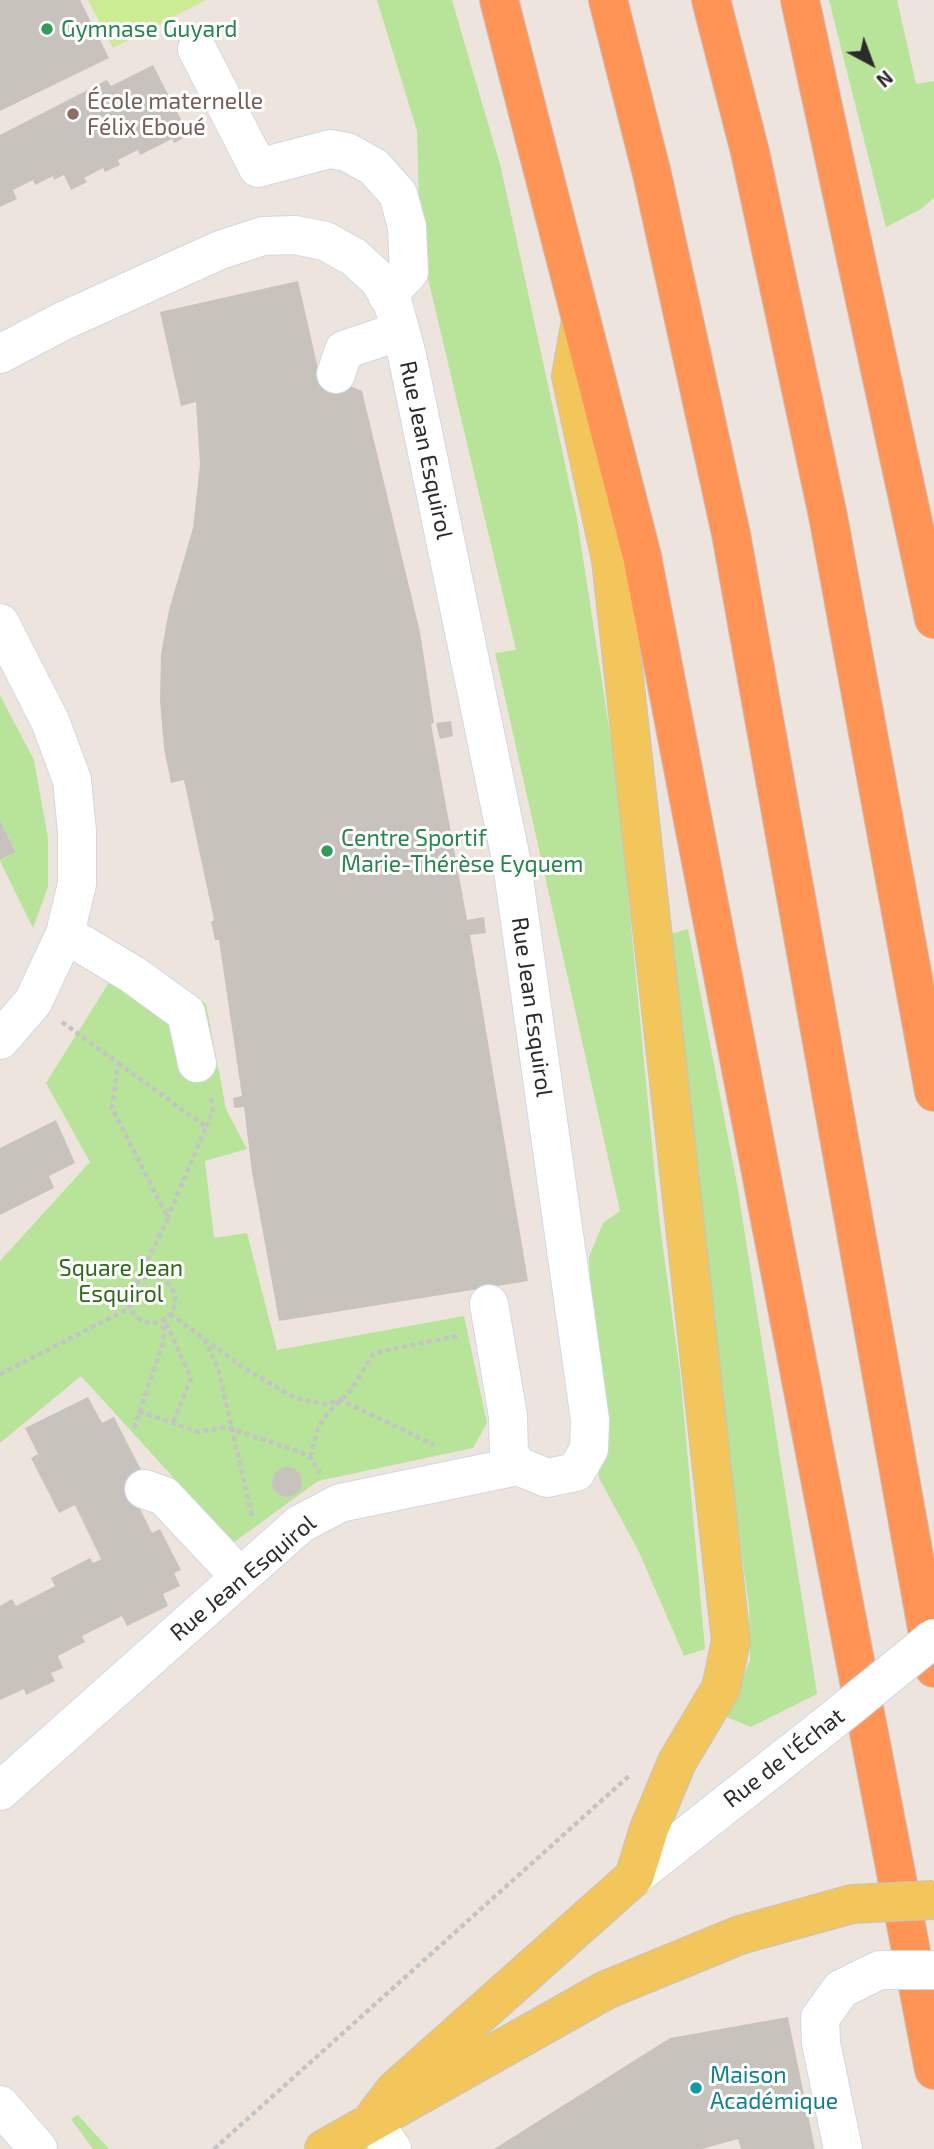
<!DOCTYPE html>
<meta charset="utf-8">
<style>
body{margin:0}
#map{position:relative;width:934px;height:2149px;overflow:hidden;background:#ede5dd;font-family:"Exo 2",sans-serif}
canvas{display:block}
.north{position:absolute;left:836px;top:28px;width:70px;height:70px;-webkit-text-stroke:5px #fff;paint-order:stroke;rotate:139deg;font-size:19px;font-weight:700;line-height:28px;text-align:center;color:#2b2b2b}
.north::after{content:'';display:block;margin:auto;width:24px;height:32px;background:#2b2b2b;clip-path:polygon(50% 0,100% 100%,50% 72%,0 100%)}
</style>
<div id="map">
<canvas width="934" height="2149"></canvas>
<div class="north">N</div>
</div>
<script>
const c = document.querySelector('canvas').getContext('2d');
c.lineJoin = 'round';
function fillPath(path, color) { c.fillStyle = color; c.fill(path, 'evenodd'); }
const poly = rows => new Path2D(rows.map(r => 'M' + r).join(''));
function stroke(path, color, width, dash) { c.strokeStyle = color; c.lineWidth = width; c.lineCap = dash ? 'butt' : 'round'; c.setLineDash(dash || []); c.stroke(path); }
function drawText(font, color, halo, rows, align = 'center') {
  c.font = font + ' "Exo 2",sans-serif'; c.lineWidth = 6; c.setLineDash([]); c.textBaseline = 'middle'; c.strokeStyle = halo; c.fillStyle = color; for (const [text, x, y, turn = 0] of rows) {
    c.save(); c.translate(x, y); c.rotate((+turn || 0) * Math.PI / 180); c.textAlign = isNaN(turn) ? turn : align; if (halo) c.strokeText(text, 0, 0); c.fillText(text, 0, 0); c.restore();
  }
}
fillPath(poly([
 [377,0,452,0,501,168,577,519,617,779,659,1218,680,1372,705,1649,684,1656,639,1552,599,1478,589,1257,603,1223,620,1211,495,653,516,650,420,245,417,131],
 [829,0,897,0,916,84,934,81,934,198,921,209,886,227],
 [0,695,34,760,48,838,48,887,33,928,0,861,16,851,0,820],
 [688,929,737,1184,817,1694,751,1727,726,1717,750,1660,749,1608,693,1199,670,934],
 [130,949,206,1004,226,1109,247,1149,205,1161,214,1238,247,1233,277,1350,464,1316,487,1423,473,1448,318,1481,233,1543,81,1376,0,1443,0,1261,90,1162,46,1083],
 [78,2115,109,2149,93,2149,71,2119]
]), '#b7e498');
fillPath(poly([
 [88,0,206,0,113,48]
]), '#ccec94');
fillPath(poly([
 [0,0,80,0,109,58,0,111],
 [153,65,189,135,174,143,172,139,140,155,138,150,118,160,120,165,105,172,103,168,84,178,87,182,71,190,64,175,54,180,53,176,35,185,33,180,13,190,17,199,0,207,0,135,107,80,111,86],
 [298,281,319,373,362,391,420,632,434,723,431,724,467,920,484,917,486,933,470,935,528,1281,279,1321,252,1172,244,1107,234,1108,233,1098,242,1096,219,940,215,940,211,922,214,920,184,780,171,783,164,748,160,701,161,654,169,610,193,528,200,464,196,402,181,406,160,312],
 [451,721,453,736,440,739,436,723],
 [0,820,16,852,0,860],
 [56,1120,75,1163,49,1176,54,1188,0,1215,0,1148],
 [88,1397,102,1423,114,1417,142,1472,126,1480,152,1533,160,1529,181,1570,174,1573,180,1586,163,1594,168,1606,127,1626,122,1616,82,1636,85,1642,58,1656,63,1668,51,1673,55,1681,26,1695,24,1689,0,1700,0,1606,12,1599,16,1606,55,1586,51,1578,90,1558,93,1563,101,1559,75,1505,59,1513,31,1458,38,1454,25,1428],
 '272 1482a15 15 0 1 1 30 0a15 15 0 1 1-30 0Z',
 [788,2017,815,2149,741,2149,738,2139,702,2149,494,2149,670,2038]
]), '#c8c2bc');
const minor = poly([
 [197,49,258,168,330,149,347,152,374,167,398,194,407,227,409,272,387,295],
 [0,354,63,321,220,250,263,236,295,235,325,241,354,257,379,280,393,304,407,355,512,864,590,1420,589,1449,576,1472,547,1478,518,1466,340,1503,300,1524,0,1791],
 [336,374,344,350,400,331],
 [0,623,50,721,72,780,77,832,77,884,65,934,33,1002,0,1040],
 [65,934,132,974,186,1013,197,1063],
 [489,1304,508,1416,509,1454,518,1466],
 [144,1489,164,1496,240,1577],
 [634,1877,828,1724],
 [0,2105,38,2149],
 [372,2120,392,2149],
 [843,2149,821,2043,820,2018,841,1989,869,1975]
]);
const major = poly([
 [372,2120,395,2090,634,1877,649,1829,677,1762,721,1688,731,1641,611,560,571,376,581,320],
 [324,2149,606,1990,740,1935]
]);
const highway = poly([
 [499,0,642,556,934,2070],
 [608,0,652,174,731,534,934,1668],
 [711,0,750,152,828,516,934,1092],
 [800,0,934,619]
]);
stroke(minor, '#d2d6e4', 40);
stroke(major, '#c4c4c4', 40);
stroke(highway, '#c4c4c4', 40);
stroke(poly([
 [62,1022,118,1063,112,1108,168,1218,137,1282],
 [118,1063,206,1127,168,1217],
 [206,1127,213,1111,211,1097],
 '129 1300a23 23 0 1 1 46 0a23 23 0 1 1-46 0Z',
 [170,1314,247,1370,295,1398,324,1404,341,1400,434,1445],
 [204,1339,218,1368,252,1516],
 [0,1374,130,1308],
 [139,1411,198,1432,226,1427,300,1452,310,1457,320,1473],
 [134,1428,163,1343,164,1319,191,1378,173,1423],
 [310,1457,318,1428,327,1414,351,1390,374,1353,457,1336],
 [214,2149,630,1775]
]), '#c4c4c4', 4.5, [5, 3.5]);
stroke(minor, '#fff', 38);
stroke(major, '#f3c65c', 38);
stroke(highway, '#ff9455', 38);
const minorBridge = poly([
 [828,1724,934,1638],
 [869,1975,880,1970,934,1970]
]);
const majorBridge = poly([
 [740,1935,852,1904,934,1900]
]);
stroke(minorBridge, '#d2d6e4', 40, []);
stroke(majorBridge, '#c4c4c4', 40, []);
stroke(minorBridge, '#fff', 38);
stroke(majorBridge, '#f3c65c', 38);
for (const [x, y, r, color] of [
 [47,29,7,"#2e9e5b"],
 [73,114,7,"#8d6e63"],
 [327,851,7,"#2e9e5b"],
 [696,2088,7,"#0f9aa8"]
]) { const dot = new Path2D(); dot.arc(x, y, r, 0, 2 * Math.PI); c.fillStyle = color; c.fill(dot); stroke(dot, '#fff', 2.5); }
drawText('23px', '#27864d', '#fff', [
 ["Gymnase Guyard",61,29],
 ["Centre Sportif",341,838],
 ["Marie-Thérèse Eyquem",341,864]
], 'left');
drawText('23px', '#785e54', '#fff', [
 ["École maternelle",87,101],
 ["Félix Eboué",87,127]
], 'left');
drawText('23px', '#2b2b2b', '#fff', [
 ["Rue Jean Esquirol",426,450,78],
 ["Rue Jean Esquirol",532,1007,82],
 ["Rue Jean Esquirol",243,1578,-40],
 ["Rue de l'Échat",784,1758,-38]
]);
drawText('23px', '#2f6919', '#fff', [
 ["Square Jean",121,1268],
 ["Esquirol",121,1294]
]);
drawText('23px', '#0d838f', '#fff', [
 ["Maison",710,2075],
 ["Académique",710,2101]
], 'left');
</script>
